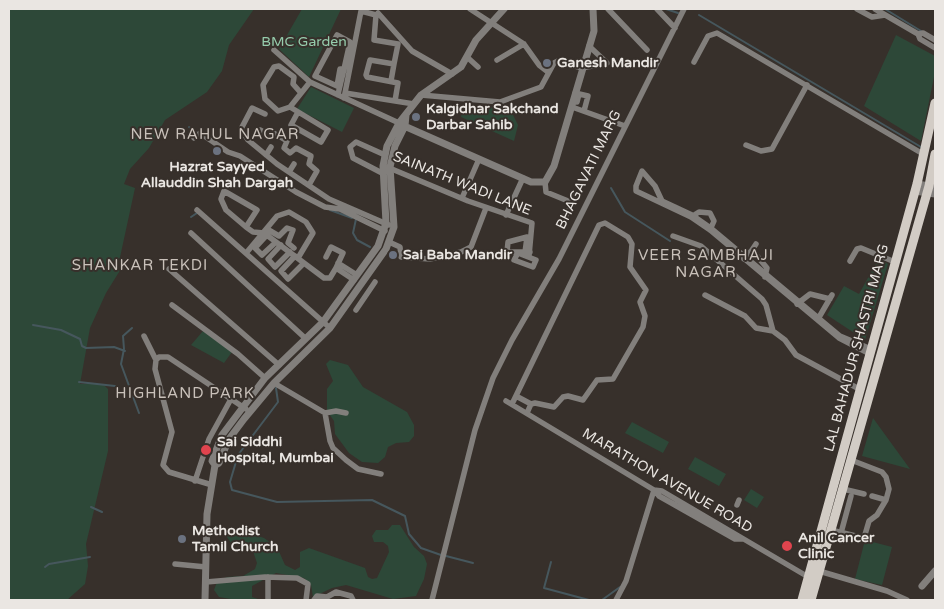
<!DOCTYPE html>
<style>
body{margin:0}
#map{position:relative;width:944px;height:609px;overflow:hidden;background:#37302b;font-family:"Varela Round",sans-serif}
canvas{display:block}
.frame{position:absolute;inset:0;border:10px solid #eae6e2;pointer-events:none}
</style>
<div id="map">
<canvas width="944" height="609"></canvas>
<div class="frame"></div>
</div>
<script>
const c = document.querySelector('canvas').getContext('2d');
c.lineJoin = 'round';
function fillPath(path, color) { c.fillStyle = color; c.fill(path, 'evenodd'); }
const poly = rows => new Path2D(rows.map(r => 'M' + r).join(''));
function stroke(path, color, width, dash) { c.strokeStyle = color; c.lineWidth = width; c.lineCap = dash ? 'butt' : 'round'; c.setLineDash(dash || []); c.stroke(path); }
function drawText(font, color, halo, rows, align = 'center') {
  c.font = font + ' "Varela Round",sans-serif'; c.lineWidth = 4; c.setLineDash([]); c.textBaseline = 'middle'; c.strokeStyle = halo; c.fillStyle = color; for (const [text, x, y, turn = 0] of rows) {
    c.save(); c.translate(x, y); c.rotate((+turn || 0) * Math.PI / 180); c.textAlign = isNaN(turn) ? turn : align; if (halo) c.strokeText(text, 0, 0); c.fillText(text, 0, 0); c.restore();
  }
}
fillPath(poly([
 [9,9,254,9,229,45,222,71,207,92,165,120,149,148,130,169,124,184,135,188,119,262,124,264,106,293,90,328,80,384,103,384,108,389,108,451,86,544,88,566,85,584,67,600,9,600],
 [302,9,341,9,309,77,279,49],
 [896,35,935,56,935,72,921,141,864,106],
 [311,87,354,108,342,132,297,109],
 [463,104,490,107,508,105,518,125,514,141,461,117],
 [879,258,888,264,865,340,827,315,844,286,859,294],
 [203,331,232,352,224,363,191,345],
 [330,360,348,365,363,387,407,412,414,425,414,436,409,442,396,443,388,447,385,457,378,463,362,462,349,453,335,434,334,421,327,411,327,389,333,381,326,364],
 [873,418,910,469,862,456],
 [632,422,669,442,663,453,625,433],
 [695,457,726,474,719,486,688,469],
 [751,489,764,497,757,508,744,500],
 [392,525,400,525,414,547,424,556,427,564,424,579,416,596,393,599,346,585,332,588,313,597,311,585,304,578,276,573,252,586,252,597,261,600,237,600,219,597,214,590,217,582,227,577,243,576,255,569,257,563,253,551,242,544,231,543,227,537,230,533,241,530,264,538,277,547,285,565,295,570,300,567,300,552,309,548,365,568,368,577,372,579,377,578,389,552,388,546,383,542,374,542,372,536,376,530,388,530],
 [865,540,892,547,882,585,855,579]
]), '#2d4838');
stroke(poly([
 [666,9,678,13],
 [885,9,921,31],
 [699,15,921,147],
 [189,127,197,133],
 [611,188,625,212,670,241],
 [330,210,352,218],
 [191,217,197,213],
 [356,219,353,233,357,240,370,247],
 [33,325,61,330,80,339,82,346,86,348,114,347,125,351],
 [132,328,123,336,124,349,121,364,139,413],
 [79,382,115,386],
 [276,388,278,402,238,455,230,482,232,490,277,502,372,500,405,516,409,534,421,548,441,555],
 [91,507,102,512],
 [446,556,473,563],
 [551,562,544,588,589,600],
 [45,567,49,564,90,557],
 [602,600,620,587]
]), '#46575d', 2);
stroke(poly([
 [470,9,524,44,539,65,548,72],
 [608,9,647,50],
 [657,9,675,28],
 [857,9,872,17,885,15],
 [875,9,918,34,923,33,935,40],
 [378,13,412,51,452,74],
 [918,34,920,39,935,48],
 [274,50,310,82,399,123],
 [467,57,478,67],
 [497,60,524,44],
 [694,62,708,36,717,33,923,154],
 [391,81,394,64],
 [345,93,414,104],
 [575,93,588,96,584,111],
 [338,95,339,90,344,69,350,42,337,35,315,76,337,86,340,69,344,69],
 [421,95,500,102,541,87,554,63,558,61,582,68,607,63,589,46],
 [344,98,361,11,376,15,374,40,398,44,394,64,370,60,366,75,367,77,398,83,395,101],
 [577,102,579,94],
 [290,107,278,111,265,99,263,85,274,67,279,66,294,77,293,84,301,93],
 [572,107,625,126],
 [298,112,291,125,321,142,328,130,290,107,310,82],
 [265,114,252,108,241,129,248,140,277,164,329,199,389,225],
 [260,130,269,135,272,132,287,141,284,148,290,153,296,148,311,156,309,164,317,171,309,185],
 [194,138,200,133,228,152,240,156,296,192,325,207,340,209,385,231],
 [746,145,761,151,772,149,807,85],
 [266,155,271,147],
 [387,167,468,201,532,223,529,256],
 [289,172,294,164],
 [382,173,353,158,350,147,356,142,385,155],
 [545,182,546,192,573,203,566,215],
 [462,198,479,159],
 [197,210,330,328],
 [506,215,523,178],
 [691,217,699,212,710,213,714,221,710,230],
 [246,227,257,210,224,191,221,199,226,210,246,227,253,232,264,233,324,278,330,278,336,268,354,280],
 [267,229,279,236,287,228,293,230,288,243,294,248],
 [191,233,305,338],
 [267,235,255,248,262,255,276,242],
 [673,236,701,246,762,299,766,305,773,331],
 [389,242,400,247,401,257,430,259,461,252,471,247,486,208],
 [281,245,268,259,275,267,290,252],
 [752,250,756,244],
 [247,252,277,216,289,212,306,222,313,233,298,258],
 [525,252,527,237,508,242,507,252,530,252],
 [518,253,536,260,533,267,514,260,518,253],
 [295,256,281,271,288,279,304,263],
 [326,257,331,247,343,253,336,268],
 [744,259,752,250,767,268,765,277],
 [850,261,857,249,861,248,895,262],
 [338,263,357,275],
 [169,269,279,365],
 [705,295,745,316,756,328,773,331,785,340,796,355,861,390],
 [797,304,810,294,830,299],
 [172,305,238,354,265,378],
 [356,310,375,282],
 [818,319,832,295],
 [144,336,156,360],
 [870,354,839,338,710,230,691,217,636,191,636,186,642,171,655,186,662,201,692,215,712,229,840,336,871,349],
 [274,383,325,413,330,441,333,448,346,460,358,469,381,474],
 [516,396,531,404],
 [506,401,654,490,662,491,810,578],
 [512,404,599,225,605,223,628,237,632,244,630,267,646,290,640,302,645,316,643,327,613,379,597,380,583,400,568,396,563,397,554,407,535,403,531,404,527,413],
 [325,413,336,411,346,413],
 [195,481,209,439,231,399],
 [212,485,169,472,163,465,172,432,155,369,156,360,159,357,168,357,246,409],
 [843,489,864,494],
 [655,491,659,496,735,539,742,539],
 [872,496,886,500],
 [737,505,739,500],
 [831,530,864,538,869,521,877,515,886,500,889,489,886,477,882,472,851,460],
 [841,533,851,496],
 [175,564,206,567],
 [819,571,887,591,907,600],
 [206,582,265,577,297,578,308,584,306,600],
 [268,600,268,577],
 [314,600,317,596,327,597,336,592,351,596,353,600],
 [432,600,475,430,493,378,512,340,559,259,684,9],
 [616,600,626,581,654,490]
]), '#827f7c', 5.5);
stroke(poly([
 [402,125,531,182,545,182,554,166,594,31,593,9],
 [917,184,935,187],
 [915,191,935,194],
 [215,465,219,463,229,439,244,419,274,383,330,328,386,249,394,227,390,167,395,146,405,126,406,115],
 [922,586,935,571],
 [205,600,207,514,215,465,212,461,222,435,265,378,323,322,378,246,386,223,383,166,387,146,399,123,421,95,461,67,476,40,504,9]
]), '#827f7c', 7);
stroke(poly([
 [802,600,917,184,935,103],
 [811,600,929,186,935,154]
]), '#d2ccc5', 9);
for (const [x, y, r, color] of [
 [547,63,5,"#6b7280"],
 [416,117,5,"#6b7280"],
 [217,151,5,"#6b7280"],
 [393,255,5,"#6b7280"],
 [206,450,6,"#e0444e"],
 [182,539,5,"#6b7280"],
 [787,546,6,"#e0444e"]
]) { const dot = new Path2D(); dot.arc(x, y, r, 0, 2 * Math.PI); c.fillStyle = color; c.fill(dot); stroke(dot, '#37302b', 2); }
drawText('14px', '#96cdad', '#37302b', [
 ["BMC Garden",304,42]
]);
drawText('bold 14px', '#eae6e2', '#37302b', [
 ["Ganesh Mandir",557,63],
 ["Kalgidhar Sakchand",426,109],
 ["Darbar Sahib",426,125],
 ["Hazrat Sayyed",217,167,"center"],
 ["Allauddin Shah Dargah",217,183,"center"],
 ["Sai Baba Mandir",403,255],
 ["Sai Siddhi",217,442],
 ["Hospital, Mumbai",217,458],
 ["Methodist",192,531],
 ["Tamil Church",192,547],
 ["Anil Cancer",798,538],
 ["Clinic",798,554]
], 'left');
drawText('14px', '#eae6e2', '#37302b', [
 ["BHAGAVATI MARG",589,170,-64],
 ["SAINATH WADI LANE",462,184,22],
 ["LAL BAHADUR SHASTRI MARG",857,348,-75],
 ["MARATHON AVENUE ROAD",667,481,30]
]);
c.letterSpacing = '1px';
drawText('15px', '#c9c1ba', '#37302b', [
 ["NEW RAHUL NAGAR",215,135],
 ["VEER SAMBHAJI",706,256],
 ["NAGAR",706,273],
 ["SHANKAR TEKDI",140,266],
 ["HIGHLAND PARK",185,394]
]);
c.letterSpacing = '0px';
</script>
